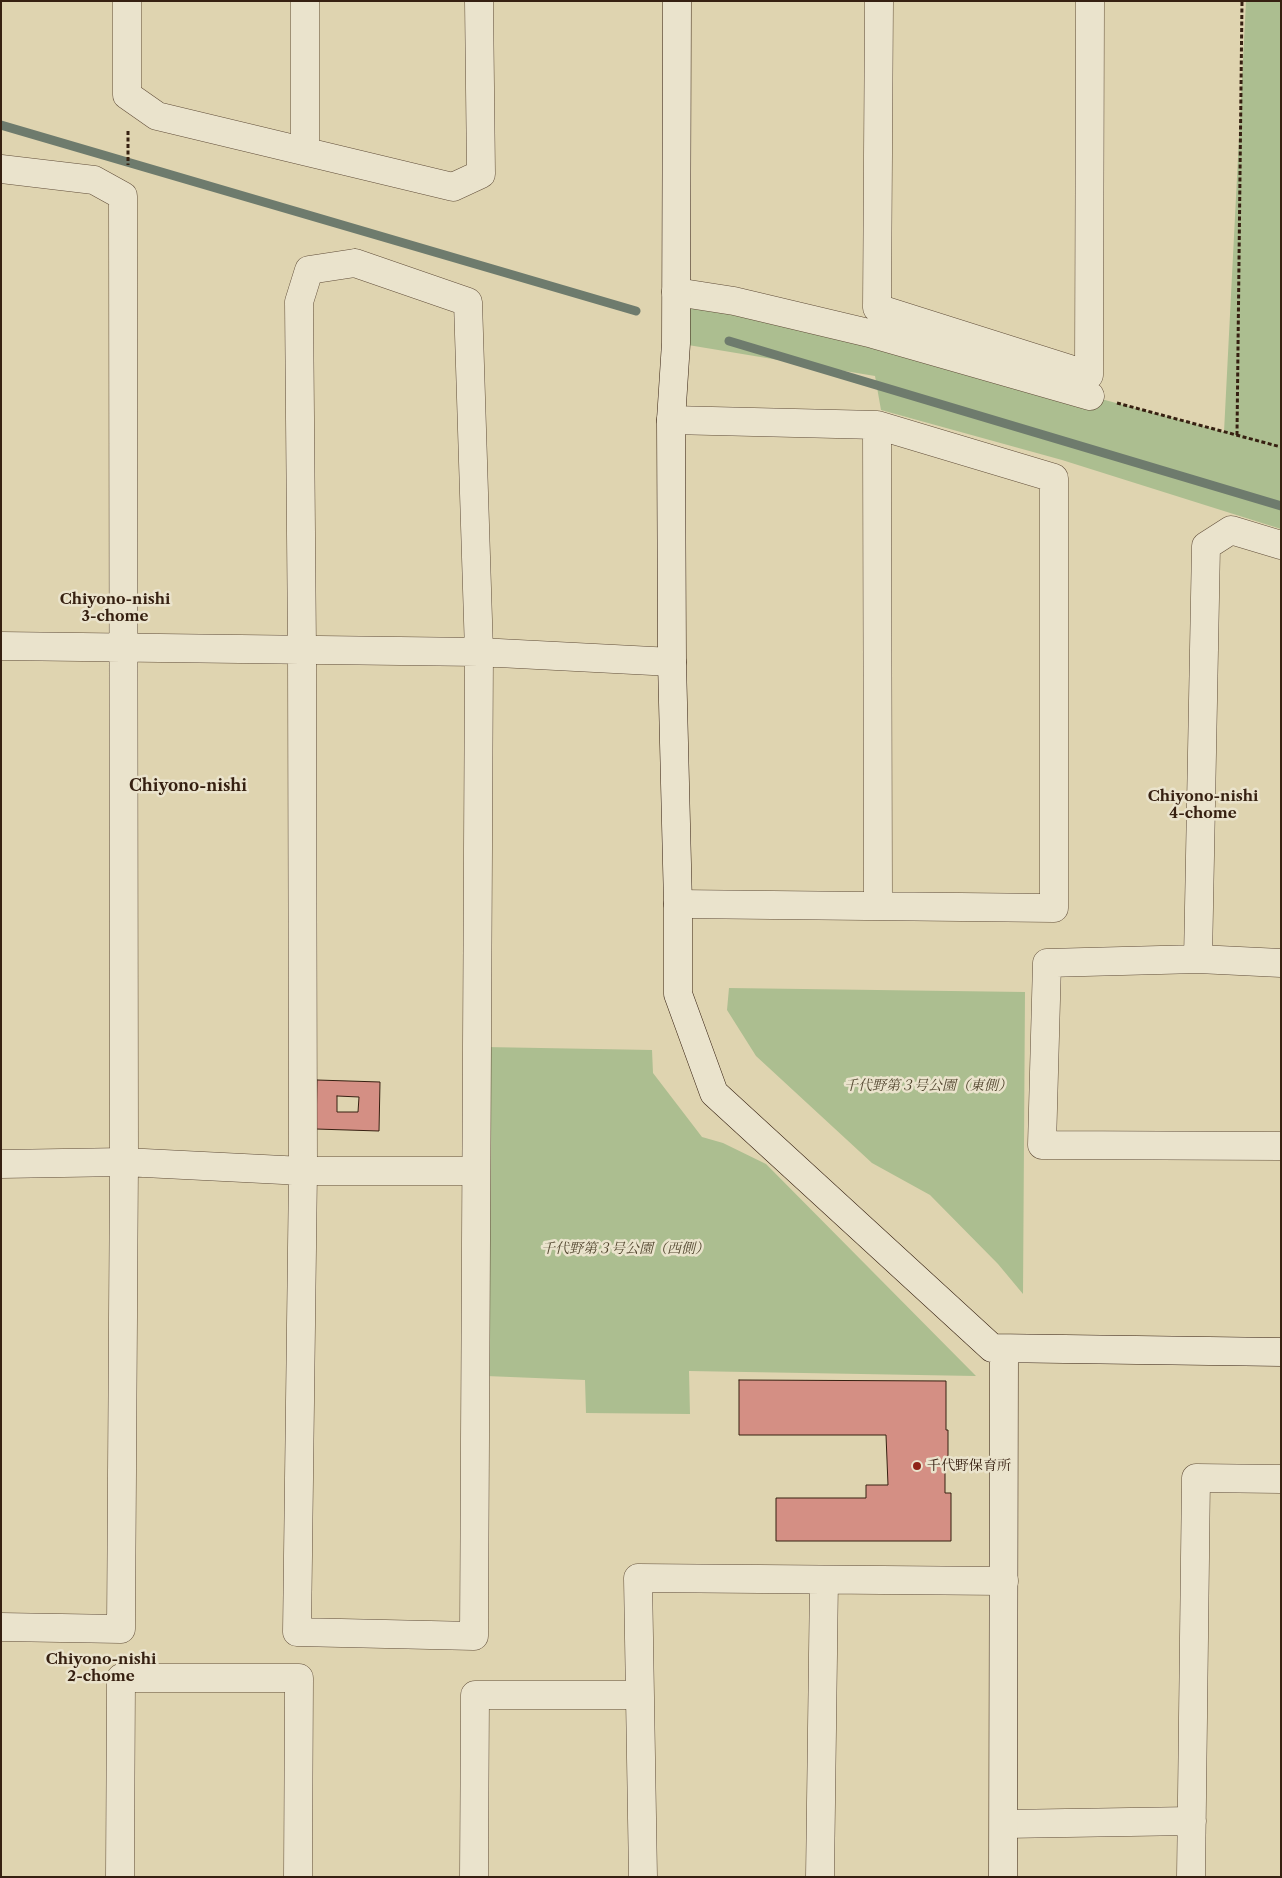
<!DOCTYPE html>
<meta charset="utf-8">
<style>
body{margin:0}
#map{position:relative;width:1282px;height:1878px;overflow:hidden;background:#dfd4b0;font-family:"Libre Caslon Text",serif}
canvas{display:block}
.frame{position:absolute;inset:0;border:2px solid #362011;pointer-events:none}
</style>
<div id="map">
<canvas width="1282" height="1878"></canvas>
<div class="frame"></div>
</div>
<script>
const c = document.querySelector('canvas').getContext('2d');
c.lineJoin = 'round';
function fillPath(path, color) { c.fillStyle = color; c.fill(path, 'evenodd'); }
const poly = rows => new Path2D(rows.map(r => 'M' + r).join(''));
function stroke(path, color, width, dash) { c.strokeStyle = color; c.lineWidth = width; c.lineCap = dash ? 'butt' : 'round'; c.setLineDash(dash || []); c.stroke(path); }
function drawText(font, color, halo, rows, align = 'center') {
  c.font = font + ' "Libre Caslon Text","Noto Serif JP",serif'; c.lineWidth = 5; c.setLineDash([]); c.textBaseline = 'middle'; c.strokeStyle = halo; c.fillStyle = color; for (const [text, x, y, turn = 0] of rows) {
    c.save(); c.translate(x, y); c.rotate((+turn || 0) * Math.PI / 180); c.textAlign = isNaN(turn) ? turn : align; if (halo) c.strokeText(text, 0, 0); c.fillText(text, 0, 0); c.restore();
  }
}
fillPath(poly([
 [1246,1,1281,1,1281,529,1062,460,881,410,875,376,676,343,676,292,1090,396,1224,432],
 [729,988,1025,992,1023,1294,998,1264,930,1195,872,1163,756,1056,727,1010],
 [485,1047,652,1050,653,1073,702,1137,723,1143,766,1164,976,1376,689,1371,690,1414,586,1413,585,1380,486,1376]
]), '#acbe90');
stroke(poly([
 [1,125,636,311],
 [729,341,1281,506]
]), '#6e7b6d', 9);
const building = poly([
 [317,1080,380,1082,379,1131,316,1129,317,1080],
 [337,1096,359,1097,358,1112,337,1112,337,1096],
 [739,1380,946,1381,946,1430,948,1430,948,1460,945,1460,945,1493,951,1493,951,1541,776,1541,776,1498,866,1498,866,1485,888,1485,886,1435,739,1435,739,1380]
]);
fillPath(building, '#d48f84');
stroke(building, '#362011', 1);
const street = poly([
 [127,1,127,95,157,116,453,187,481,174,479,1],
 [305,1,305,151],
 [879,1,877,308,1089,375,1090,1],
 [1,169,94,180,123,196,124,1162,121,1629,1,1627],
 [355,263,468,302,479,652,474,1636,297,1632,303,1171,302,649,299,302,309,270,355,263],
 [676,292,734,301,873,334,1090,396],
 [671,420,877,425,1054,478,1054,908,678,904],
 [877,425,878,905],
 [1,646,479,652,672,662],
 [1198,959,1206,546,1231,530,1281,545],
 [1281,963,1198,959,1047,963,1042,1145,1281,1146],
 [1,1164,124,1162,303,1171,476,1171],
 [1004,1824,1192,1821],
 [120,1877,121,1678,299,1678,298,1877],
 [474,1877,475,1695,640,1695],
 [643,1877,638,1578,1004,1581],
 [820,1877,824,1580],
 [1191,1877,1196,1478,1281,1479]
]);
const secondary = poly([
 [677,1,676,343,671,420,672,662,678,904,678,994,714,1093,992,1348,1281,1352],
 [1003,1877,1004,1349]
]);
stroke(street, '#604d39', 29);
stroke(secondary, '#362011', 29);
stroke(poly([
 [128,131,128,165],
 [1117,403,1281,447],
 [1237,435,1242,1]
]), '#362011', 3, [4, 2.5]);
stroke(street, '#eae3cc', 28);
stroke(secondary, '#eae3cc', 28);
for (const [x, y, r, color] of [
 [917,1466,5,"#8f2418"]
]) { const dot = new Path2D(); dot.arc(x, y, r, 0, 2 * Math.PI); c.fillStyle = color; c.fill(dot); stroke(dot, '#eae3cc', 2); }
drawText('italic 14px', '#544831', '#eae3cc', [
 ["千代野第３号公園（東側）",928,1086],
 ["千代野第３号公園（西側）",625,1249]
]);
drawText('14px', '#362011', '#eae3cc', [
 ["千代野保育所",927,1466]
], 'left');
drawText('bold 15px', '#362011', '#eae3cc', [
 ["Chiyono-nishi",115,600],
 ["3-chome",115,617],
 ["Chiyono-nishi",1203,797],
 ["4-chome",1203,814],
 ["Chiyono-nishi",101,1660],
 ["2-chome",101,1677]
]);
drawText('bold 16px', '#362011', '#eae3cc', [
 ["Chiyono-nishi",188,786]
]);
</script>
